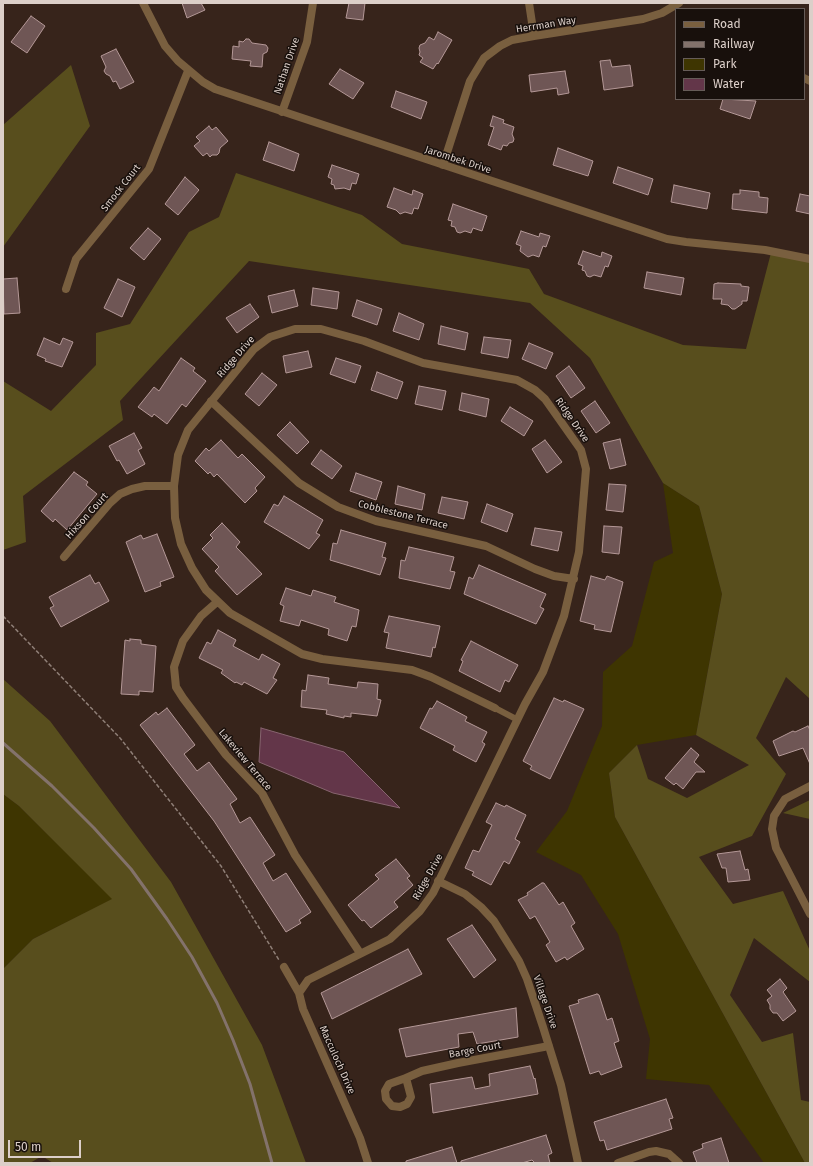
<!DOCTYPE html>
<style>
body{margin:0}
#map{position:relative;width:813px;height:1166px;overflow:hidden;background:#37241b;font-family:"Fira Sans",sans-serif}
canvas{display:block}
.frame{position:absolute;inset:0;border:4px solid #dccfc9;pointer-events:none}
.legend{position:absolute;left:675px;top:8px;width:130px;height:92px;box-sizing:border-box;background:#18100c;border:1px solid #665c58;margin:0;padding:5px 7px;list-style:none;font-size:12px;color:#dccfc9}
.legend li{display:flex;align-items:center;gap:8px;height:20px}
.legend b{width:20px;border:1px solid #665c58}
.scale{position:absolute;left:8px;top:1140px;width:73px;height:18px;box-sizing:border-box;border:2px solid #dccfc9;border-top:0;padding-left:5px;font-size:12px;line-height:14px;white-space:nowrap;color:#dccfc9;-webkit-text-stroke:3px #18100c;paint-order:stroke}
</style>
<div id="map">
<canvas width="813" height="1166"></canvas>
<div class="frame"></div>
<ul class="legend">
<li><b style="height:5px;background:#795f3f"></b>Road</li>
<li><b style="height:5px;background:#83726b"></b>Railway</li>
<li><b style="height:11px;background:#3e3501"></b>Park</li>
<li><b style="height:11px;background:#633649"></b>Water</li>
</ul>
<div class="scale">50 m</div>
</div>
<script>
const c = document.querySelector('canvas').getContext('2d');
c.lineJoin = 'round';
function fillPath(path, color) { c.fillStyle = color; c.fill(path, 'evenodd'); }
const poly = rows => new Path2D(rows.map(r => 'M' + r).join(''));
function stroke(path, color, width, dash) { c.strokeStyle = color; c.lineWidth = width; c.lineCap = dash ? 'butt' : 'round'; c.setLineDash(dash || []); c.stroke(path); }
function drawText(font, color, halo, rows, align = 'center') {
  c.font = font + ' "Fira Sans",sans-serif'; c.lineWidth = 3; c.setLineDash([]); c.textBaseline = 'middle'; c.strokeStyle = halo; c.fillStyle = color; for (const [text, x, y, turn = 0] of rows) {
    c.save(); c.translate(x, y); c.rotate((+turn || 0) * Math.PI / 180); c.textAlign = isNaN(turn) ? turn : align; if (halo) c.strokeText(text, 0, 0); c.fillText(text, 0, 0); c.restore();
  }
}
fillPath(poly([
 [663,483,699,506,722,594,696,735,637,745,609,773,615,817,805,1163,764,1163,709,1085,646,1079,650,1039,618,934,581,875,536,852,567,811,602,726,603,672,632,646,654,562,673,553],
 [3,794,19,806,113,899,33,939,3,969]
]), '#3e3501');
fillPath(poly([
 [71,65,90,126,3,247,3,125],
 [236,173,362,215,402,244,529,269,544,294,683,345,746,349,772,249,810,261,810,699,786,677,756,738,786,774,752,836,699,857,733,904,783,891,810,951,810,982,754,938,730,995,762,1042,793,1033,801,1100,810,1102,810,1163,805,1163,615,817,609,773,637,745,648,779,687,798,749,765,696,735,722,594,699,506,663,483,590,358,530,303,249,261,120,401,123,420,23,496,26,542,3,550,3,381,51,411,96,365,96,333,130,324,189,232,219,217],
 [3,679,50,721,171,882,262,1045,306,1163,53,1163,42,1156,30,1163,3,1163,3,969,33,939,112,899,19,806,3,794],
 [810,800,810,819,783,813]
]), '#584e1d');
const water = poly([
 [261,728,344,752,400,808,333,793,259,762,261,728]
]);
fillPath(water, '#633649');
stroke(water, '#87646f', 1);
const building = poly([
 [182,3,201,3,205,10,187,18,182,3],
 [349,3,365,3,363,20,346,18,349,3],
 [31,16,45,26,27,53,11,42,31,16],
 [438,32,452,40,438,64,437,63,433,69,420,62,423,58,419,55,420,52,419,48,420,45,425,43,429,37,434,40,438,32],
 [246,39,249,39,252,43,266,45,268,48,267,52,263,54,262,67,250,66,251,61,232,59,233,46,239,47,239,41,243,42,246,39],
 [116,49,134,82,120,89,116,81,113,82,110,76,106,74,104,71,106,67,101,56,116,49],
 [610,60,612,67,630,65,633,86,604,90,600,61,610,60],
 [340,69,364,83,353,99,329,84,340,69],
 [565,71,569,93,558,95,557,88,531,92,529,75,565,71],
 [396,91,427,102,421,119,391,107,396,91],
 [723,99,756,101,750,119,720,109,723,99],
 [493,116,504,120,503,123,514,127,512,134,514,139,513,142,509,143,507,146,503,145,501,150,488,145,494,127,490,126,493,116],
 [209,126,212,130,216,127,228,141,220,148,219,153,217,155,212,155,210,157,207,153,203,156,194,146,200,141,196,137,209,126],
 [269,142,299,154,294,171,263,160,269,142],
 [558,148,593,161,588,176,553,165,558,148],
 [332,165,359,174,356,184,352,183,350,190,344,188,335,189,334,185,331,184,332,179,328,177,332,165],
 [618,167,653,179,648,195,613,183,618,167],
 [185,177,199,190,178,215,165,204,185,177],
 [674,185,710,193,707,209,671,202,674,185],
 [394,188,412,195,413,190,423,194,418,209,414,208,412,214,405,212,400,214,396,210,387,207,394,188],
 [740,190,759,192,759,197,768,198,767,213,732,209,733,194,740,194,740,190],
 [800,194,810,196,810,214,796,211,800,194],
 [453,204,487,216,482,231,473,228,471,233,465,231,460,233,457,232,455,227,451,226,452,221,448,220,453,204],
 [148,228,161,239,144,260,130,248,148,228],
 [521,231,539,237,540,233,550,236,546,247,543,246,539,257,533,255,528,257,520,251,521,246,516,244,521,231],
 [583,251,601,257,602,252,612,256,608,267,605,266,601,277,594,275,590,277,587,276,585,271,582,270,583,266,578,264,583,251],
 [647,272,684,278,681,295,644,288,647,272],
 [17,278,20,313,4,314,3,279,17,278],
 [118,279,135,287,122,317,104,308,118,279],
 [718,283,741,284,741,286,749,287,747,301,742,301,742,304,735,309,732,309,728,305,721,304,722,299,713,299,714,284,718,283],
 [313,288,339,292,337,309,311,305,313,288],
 [294,290,298,306,272,313,268,296,294,290],
 [357,300,382,309,377,325,352,316,357,300],
 [250,304,259,317,237,333,226,318,250,304],
 [399,313,424,324,419,340,393,331,399,313],
 [441,326,468,333,465,350,438,344,441,326],
 [484,337,511,340,508,358,481,353,484,337],
 [44,338,60,345,63,338,73,342,62,367,45,361,46,359,37,355,44,338],
 [529,343,553,353,546,369,522,359,529,343],
 [308,351,312,367,286,373,283,356,308,351],
 [181,358,195,368,193,371,206,381,186,407,182,404,167,424,154,414,152,417,138,407,154,387,159,391,181,358],
 [336,358,361,366,355,383,330,374,336,358],
 [569,366,585,388,571,398,556,376,569,366],
 [377,372,403,382,397,399,371,390,377,372],
 [262,373,277,385,259,406,245,394,262,373],
 [419,386,446,391,442,410,415,404,419,386],
 [462,393,489,399,486,417,459,410,462,393],
 [595,401,610,423,596,433,581,411,595,401],
 [510,407,533,421,524,436,501,421,510,407],
 [290,422,309,442,297,454,277,435,290,422],
 [134,433,142,448,138,450,145,464,127,474,119,460,117,461,109,446,134,433],
 [620,439,626,465,610,469,603,443,620,439],
 [221,440,238,458,242,454,265,477,255,488,257,491,245,503,217,474,214,477,210,472,208,474,195,461,206,448,209,451,221,440],
 [545,440,562,462,547,473,532,449,545,440],
 [321,450,342,466,332,479,311,464,321,450],
 [74,472,88,482,86,485,97,494,67,530,55,519,53,522,41,511,74,472],
 [356,473,382,482,376,500,350,491,356,473],
 [609,484,626,485,623,512,606,510,609,484],
 [398,486,425,494,422,510,395,504,398,486],
 [284,496,323,520,316,533,320,535,309,549,264,522,274,504,278,506,284,496],
 [442,497,468,502,464,519,438,513,442,497],
 [487,504,513,514,507,532,481,522,487,504],
 [222,523,240,542,236,547,262,574,237,595,215,571,219,567,202,549,213,538,210,535,222,523],
 [604,526,622,527,619,554,602,552,604,526],
 [535,528,562,532,558,551,531,545,535,528],
 [341,530,386,543,382,557,386,558,380,575,330,560,333,543,337,544,341,530],
 [157,534,174,577,160,582,161,586,145,592,126,542,141,535,143,539,157,534],
 [409,547,454,557,450,571,455,572,450,589,399,578,401,560,405,561,409,547],
 [479,565,546,594,540,607,544,609,536,624,464,594,469,577,473,579,479,565],
 [90,575,95,584,99,582,109,601,61,627,50,608,54,606,49,597,90,575],
 [591,576,605,580,607,576,623,582,611,632,594,629,595,625,580,621,591,576],
 [286,588,311,596,313,590,336,597,334,602,359,610,356,627,352,626,347,641,328,635,329,629,301,620,299,626,280,621,284,606,280,604,286,588],
 [389,616,440,626,435,648,433,647,431,657,386,648,389,633,384,632,389,616],
 [218,630,236,640,233,646,259,660,262,654,280,664,273,678,277,680,267,694,244,682,242,685,236,682,235,683,221,673,223,670,199,658,207,642,211,644,218,630],
 [130,639,141,640,141,644,156,646,153,692,139,691,139,695,121,694,125,640,130,641,130,639],
 [471,641,518,665,509,682,505,680,500,692,459,671,463,661,461,660,471,641],
 [308,675,329,678,328,684,357,688,358,682,378,684,377,699,381,700,377,716,351,713,351,717,344,716,344,718,326,714,327,710,301,707,302,690,306,691,308,675],
 [554,698,563,702,564,700,584,709,550,779,530,769,532,766,523,761,554,698],
 [437,701,467,717,465,721,487,732,482,742,485,744,476,762,453,750,455,746,420,728,430,708,432,709,437,701],
 [167,708,195,745,184,754,191,763,197,771,209,762,237,799,230,804,240,823,250,817,275,855,263,863,273,881,286,873,311,912,299,920,301,923,286,932,214,821,140,725,156,712,158,715,167,708],
 [808,726,810,730,810,764,803,748,779,756,773,741,793,731,795,732,808,726],
 [691,748,699,755,694,762,705,772,696,772,683,789,676,783,674,785,665,778,691,748],
 [496,803,505,807,506,805,526,815,515,839,520,842,509,864,504,861,491,885,472,875,474,872,465,868,473,850,479,852,492,825,486,822,496,803],
 [740,851,745,870,748,869,750,880,728,882,726,868,722,868,717,854,740,851],
 [396,859,410,876,407,878,413,885,394,902,398,907,371,928,364,920,362,921,348,905,379,879,375,875,396,859],
 [542,883,544,883,559,905,563,902,575,923,571,926,584,949,567,960,565,957,556,962,546,945,550,942,535,916,530,919,518,900,528,895,527,893,542,883],
 [472,925,496,960,474,978,447,939,472,925],
 [408,949,422,974,332,1019,321,993,408,949],
 [780,979,787,988,783,992,796,1011,783,1021,777,1013,773,1013,770,1009,770,1005,767,1000,772,996,767,990,780,979],
 [597,994,599,995,607,1020,612,1018,619,1041,614,1043,622,1067,601,1075,599,1071,590,1074,569,1006,579,1003,578,1000,597,994],
 [516,1008,518,1037,477,1044,473,1032,458,1034,459,1047,406,1057,399,1029,516,1008],
 [530,1066,534,1079,535,1078,538,1094,433,1113,430,1084,472,1077,475,1089,490,1086,489,1074,530,1066],
 [666,1099,673,1118,669,1119,672,1129,607,1150,604,1140,600,1141,594,1122,666,1099],
 [546,1135,552,1153,548,1155,550,1163,535,1163,532,1160,522,1163,461,1163,461,1161,546,1135],
 [721,1138,729,1163,697,1163,693,1152,703,1148,702,1144,721,1138],
 [452,1147,457,1163,406,1163,406,1161,452,1147]
]);
fillPath(building, '#6f5655');
stroke(building, '#b49897', 1);
stroke(poly([
 [3,616,120,738,221,866,279,960]
]), '#8f7f77', 1.5, [4, 2]);
stroke(poly([
 [495,708,518,720]
]), '#795f3f', 6);
stroke(poly([
 [143,3,165,46,178,61,203,82,215,89,667,239,686,242,765,250,810,259],
 [529,3,534,36],
 [804,78,810,81],
 [282,112,307,42,313,3],
 [443,165,470,81,484,58,500,46,512,40,534,36,643,19,662,13,679,3],
 [66,289,76,259,149,169,188,71],
 [211,401,299,483,338,507,376,521,486,546,535,569,554,576,574,579],
 [64,557,110,503,120,494,132,489,145,486,174,486],
 [217,602,201,616,183,641,174,667,176,687,183,698,226,755,262,793,295,855,360,953],
 [810,786,785,799,774,816,772,829,776,848,810,914],
 [438,881,465,894,481,907,494,921,519,961,527,979,543,1027,561,1085,578,1163],
 [284,967,299,993,303,1009,360,1138,368,1163],
 [299,993,308,980,390,939,420,911,433,893,525,704,543,672,564,616,579,552,586,469,581,450,545,399,535,390,517,380,423,363,364,341,321,329,295,329,270,337,254,349,188,430,178,455,174,486,175,518,181,544,192,568,206,590,230,613,302,654,322,659,412,670,431,677,495,708],
 [406,1078,422,1071,458,1063,549,1046],
 [406,1078,411,1097,407,1104,400,1107,392,1106,386,1099,385,1091,389,1084,406,1078],
 [618,1163,649,1152,656,1151,669,1154,679,1163]
]), '#795f3f', 8);
stroke(poly([
 [3,743,52,786,94,828,131,869,167,919,192,957,217,1003,233,1040,250,1084,272,1163]
]), '#83726b', 3);
drawText('10px', '#dccfc9', '#18100c', [
 ["Herrman Way",546,25,-9],
 ["Nathan Drive",287,66,-71],
 ["Jarombek Drive",458,160,18],
 ["Smock Court",121,188,-52],
 ["Ridge Drive",236,357,-49],
 ["Ridge Drive",572,420,55],
 ["Cobblestone Terrace",403,515,14],
 ["Hixson Court",87,516,-48],
 ["Lakeview Terrace",245,760,50],
 ["Ridge Drive",428,877,-61],
 ["Village Drive",545,1002,71],
 ["Barge Court",475,1050,-11],
 ["Macculoch Drive",337,1060,66]
]);
</script>
